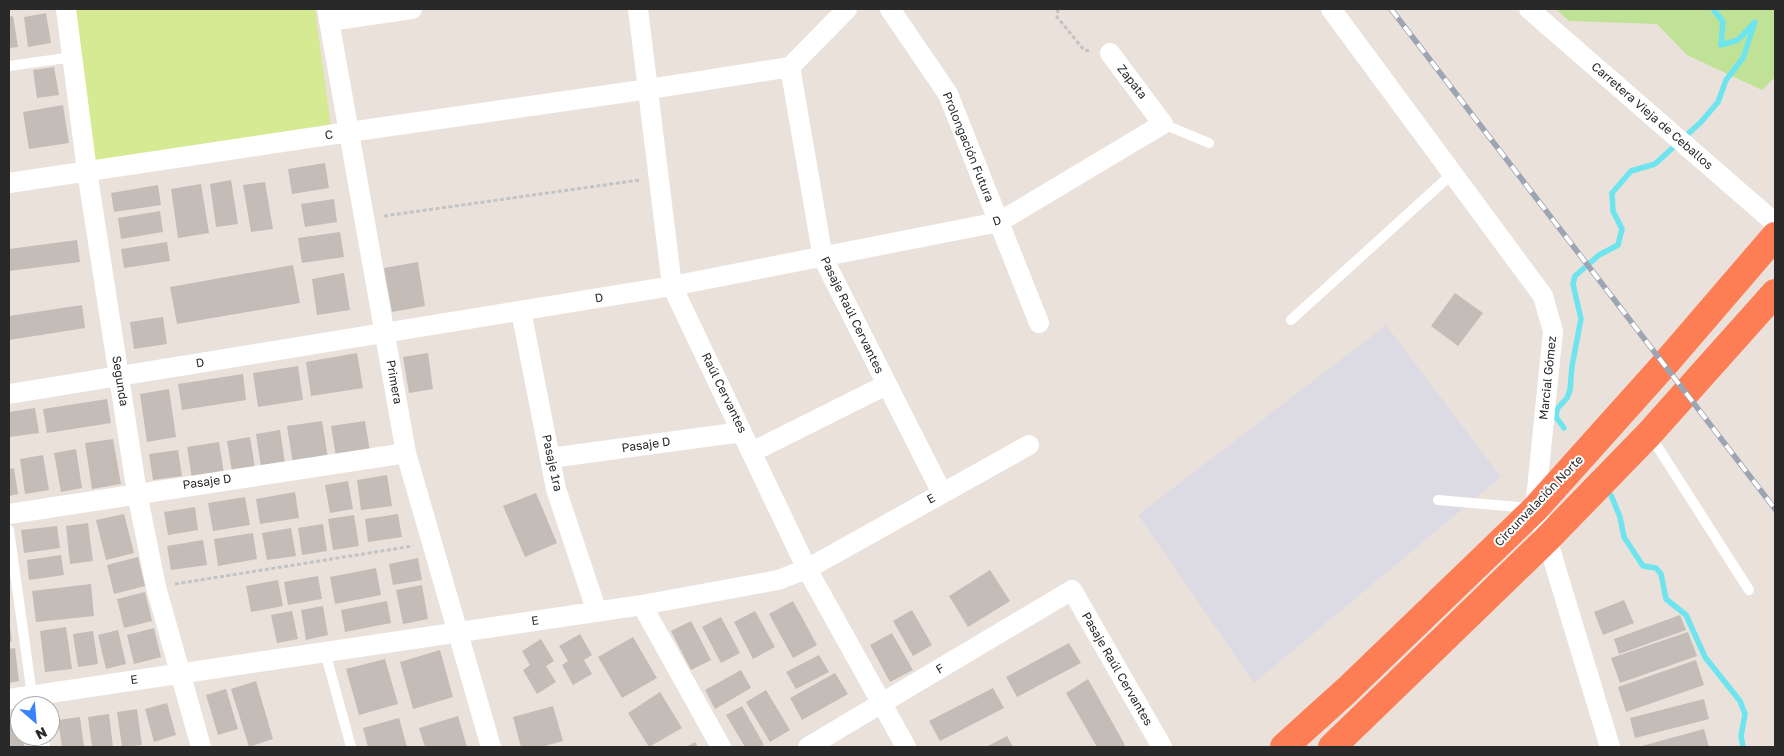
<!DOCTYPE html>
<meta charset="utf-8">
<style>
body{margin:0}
#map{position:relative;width:1784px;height:756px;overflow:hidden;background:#ebe1db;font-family:"Golos Text",sans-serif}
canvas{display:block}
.frame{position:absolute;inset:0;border:10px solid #292929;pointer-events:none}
.north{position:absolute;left:10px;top:696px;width:50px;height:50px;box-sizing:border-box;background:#fff;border:1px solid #a9a9a9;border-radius:50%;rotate:153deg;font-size:14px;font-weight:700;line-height:20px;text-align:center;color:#292929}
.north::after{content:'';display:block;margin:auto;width:18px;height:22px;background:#3a82f9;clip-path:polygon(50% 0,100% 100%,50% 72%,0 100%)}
</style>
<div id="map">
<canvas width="1784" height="756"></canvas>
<div class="frame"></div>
<div class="north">N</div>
</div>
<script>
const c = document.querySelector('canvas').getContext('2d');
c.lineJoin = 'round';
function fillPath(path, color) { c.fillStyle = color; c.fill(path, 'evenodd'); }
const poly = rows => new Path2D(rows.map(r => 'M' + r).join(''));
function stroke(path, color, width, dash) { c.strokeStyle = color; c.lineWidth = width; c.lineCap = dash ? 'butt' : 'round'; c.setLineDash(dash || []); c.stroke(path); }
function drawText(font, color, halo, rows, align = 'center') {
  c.font = font + ' "Golos Text",sans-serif'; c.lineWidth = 4; c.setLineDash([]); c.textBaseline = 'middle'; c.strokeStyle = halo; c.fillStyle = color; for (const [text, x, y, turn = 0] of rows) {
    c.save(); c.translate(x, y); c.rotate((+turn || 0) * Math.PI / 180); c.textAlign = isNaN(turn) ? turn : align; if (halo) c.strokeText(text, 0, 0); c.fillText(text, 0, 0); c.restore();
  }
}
fillPath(poly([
 [1386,325,1501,477,1254,683,1138,515]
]), '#dcdbe3');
fillPath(poly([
 [1556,9,1775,9,1775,77,1762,90,1687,55,1657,24,1569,21]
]), '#bfe297');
fillPath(poly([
 [74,9,315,9,331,127,95,161]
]), '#d5ea92');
stroke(poly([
 [1564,428,1556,417,1557,409,1567,398,1570,390,1572,366,1581,319,1573,284,1575,276,1599,255,1618,245,1622,229,1613,211,1612,193,1631,171,1655,164,1701,122,1718,102,1726,80,1743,58,1755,22,1738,40,1721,45,1723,22,1713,9],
 [1611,495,1620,517,1624,537,1643,566,1656,568,1661,574,1666,599,1686,615,1705,657,1740,701,1745,714,1741,736,1743,747]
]), '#6de4ee', 5.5);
fillPath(poly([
 [46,13,51,43,28,47,24,17],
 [13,16,18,47,9,48,9,17],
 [54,67,59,95,37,98,33,70],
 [63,105,69,143,29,149,23,112],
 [325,163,329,188,292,194,288,169],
 [231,180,238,224,216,227,210,184],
 [265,182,273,229,251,232,243,185],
 [201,184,209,233,178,238,171,189],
 [158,185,161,205,114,212,111,193],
 [334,199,337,222,305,227,301,204],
 [160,211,163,232,121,239,118,218],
 [340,232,344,257,302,263,298,238],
 [77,240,80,262,9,271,9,249],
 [167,242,170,261,124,268,121,249],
 [418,262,425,306,392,312,384,268],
 [293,265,300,303,177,324,170,287],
 [344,273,350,310,317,315,312,279],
 [1455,293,1483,313,1458,346,1431,326],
 [82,305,85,328,9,340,9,316],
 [163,317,167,344,134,349,130,322],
 [357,353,363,388,311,396,306,362],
 [428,353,433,389,409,393,403,357],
 [298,366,303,400,258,407,253,373],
 [243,374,246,400,182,410,178,384],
 [169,389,176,437,147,442,140,394],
 [107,399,111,423,47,433,43,409],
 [35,408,39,433,9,437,9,412],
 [322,421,328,458,293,464,287,426],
 [365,421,370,451,336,457,331,426],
 [280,430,285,463,261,467,256,434],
 [250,437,255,468,232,471,227,441],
 [113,439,121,484,92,489,85,443],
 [219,442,224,474,192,479,187,447],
 [76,449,82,488,61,492,54,453],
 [178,450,182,476,153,480,149,454],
 [43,455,49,490,25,494,20,459],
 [14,468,18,494,9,496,9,469],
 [387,475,392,506,361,510,357,480],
 [348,481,353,509,330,513,325,485],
 [295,492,299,518,260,524,256,499],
 [536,493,557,543,525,557,503,506],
 [245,497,250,525,213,531,208,503],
 [195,507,198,530,168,535,164,512],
 [124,514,134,553,106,560,96,520],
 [398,514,402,537,368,542,365,519],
 [354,515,359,546,333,550,328,519],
 [88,523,93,561,70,564,66,526],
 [323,524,327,551,302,555,298,528],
 [57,526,60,548,24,553,21,530],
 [291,528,296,556,267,560,262,533],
 [253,533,257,559,218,566,214,539],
 [203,540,207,565,171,570,167,546],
 [61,555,64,575,29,580,27,560],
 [138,557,145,586,114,594,107,565],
 [418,558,422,580,393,585,389,564],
 [376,568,381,595,335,604,330,577],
 [990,570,1010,601,968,627,949,596],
 [318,576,322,599,288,605,284,582],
 [278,580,283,606,251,612,246,586],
 [91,584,94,616,36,622,32,591],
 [422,585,428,619,403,624,396,590],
 [145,592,152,621,124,628,117,599],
 [1624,600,1634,623,1603,635,1594,612],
 [387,601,391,623,345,632,341,610],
 [793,601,817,645,793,658,769,614],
 [323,606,328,635,306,640,301,610],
 [912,610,932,645,913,656,893,621],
 [292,611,298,639,277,643,271,615],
 [755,611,775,647,753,659,734,622],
 [1680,615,1686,630,1619,654,1614,639],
 [721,617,740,653,721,663,702,627],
 [9,621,12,641,9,642],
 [691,621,711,660,691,670,671,631],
 [66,627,72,669,45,672,40,631],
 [154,628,161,657,134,664,127,635],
 [118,630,126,664,106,669,98,635],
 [93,631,98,664,78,667,73,634],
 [1688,632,1697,656,1620,683,1611,658],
 [892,633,913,670,890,682,870,645],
 [580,634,592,655,584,660,592,674,573,685,562,665,568,661,559,646],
 [633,637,657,678,622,698,598,657],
 [541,639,554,661,546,666,556,682,537,694,523,670,530,665,522,651],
 [1069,643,1081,663,1017,697,1006,677],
 [15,648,19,681,9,683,9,649],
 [440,650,453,697,413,709,400,662],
 [819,655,829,672,796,689,786,672],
 [385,659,398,704,359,715,346,669],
 [1696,660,1704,685,1626,712,1618,687],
 [741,670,751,688,715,709,705,690],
 [835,673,848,694,802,720,790,698],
 [1088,679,1125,745,1121,747,1097,747,1066,693],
 [256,681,273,739,249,747,231,689],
 [993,688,1004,708,940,741,929,721],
 [226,689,238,729,218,735,206,695],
 [766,690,790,730,770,742,746,702],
 [660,692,682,728,649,747,628,713],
 [1704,699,1709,719,1635,738,1630,718],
 [167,703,176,735,154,742,145,709],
 [553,706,563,741,541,747,521,747,513,717],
 [742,706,764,745,760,747,745,747,726,715],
 [137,709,142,745,122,747,117,712],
 [109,714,113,747,92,747,88,717],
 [458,716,467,747,425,747,419,728],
 [80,717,84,747,62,747,58,720],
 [399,718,407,747,368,747,363,728],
 [20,721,20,736,23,736,24,747,9,747,9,722],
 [1704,729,1709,747,1638,747],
 [1007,736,1013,747,986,747],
 [695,742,698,747,686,747]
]), '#c4bcb6');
stroke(poly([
 [1058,9,1057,17,1084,50,1092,51],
 [384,216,640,180],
 [175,584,413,546]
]), '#c3c3c3', 3, [4, 2.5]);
stroke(poly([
 [9,66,73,57],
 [1163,124,1209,143],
 [1291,320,1453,173],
 [1650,435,1749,590],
 [1438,500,1529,508],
 [9,530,32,695],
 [325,652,351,747]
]), '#fff', 10);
stroke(poly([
 [66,9,87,171,137,493,156,587,201,747],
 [327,9,406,453,491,747],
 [638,9,672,286,807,569,906,747],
 [890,9,948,94,1039,323],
 [1331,9,1543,296,1553,331,1535,509,1547,539,1610,747],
 [1529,9,1775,223],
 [329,21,412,9],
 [790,67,823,258,942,493],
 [9,183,349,132,649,89,790,67,847,9],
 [521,311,556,489,597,612],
 [9,394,672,286,999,222,1163,124,1110,53],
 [752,452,886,385],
 [550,458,742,432],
 [9,514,406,453],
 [642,605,721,747],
 [9,699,642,605,778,580,807,569,1029,445],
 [38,736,40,747],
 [808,747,1072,590,1162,747]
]), '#fff', 20);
stroke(poly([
 [1284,747,1347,690,1535,509,1665,364,1775,236],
 [1332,747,1547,539,1649,434,1775,293]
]), '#fd7d54', 28);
const rail = poly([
 [1391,9,1775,509]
]);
stroke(rail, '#9da5b3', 5.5);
stroke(rail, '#fff', 4, [11]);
drawText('12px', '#292929', '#fff', [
 ["Zapata",1132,82,52],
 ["Carretera Vieja de Ceballos",1652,116,41],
 ["C",329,135,-9],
 ["Prolongación Futura",968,147,68],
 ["D",997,221,-19],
 ["D",599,298,-9],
 ["Pasaje Raúl Cervantes",852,315,64],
 ["D",200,363,-9],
 ["Marcial Gómez",1548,378,-84],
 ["Segunda",120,381,81],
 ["Primera",394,382,80],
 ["Raúl Cervantes",724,393,64],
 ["Pasaje D",646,445,-8],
 ["Pasaje 1ra",552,463,78],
 ["Pasaje D",207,482,-8],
 ["E",931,499,-29],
 ["Circunvalación Norte",1539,501,-46],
 ["E",535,621,-9],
 ["F",940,669,-31],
 ["Pasaje Raúl Cervantes",1117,669,60],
 ["E",134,680,-8]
]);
</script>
